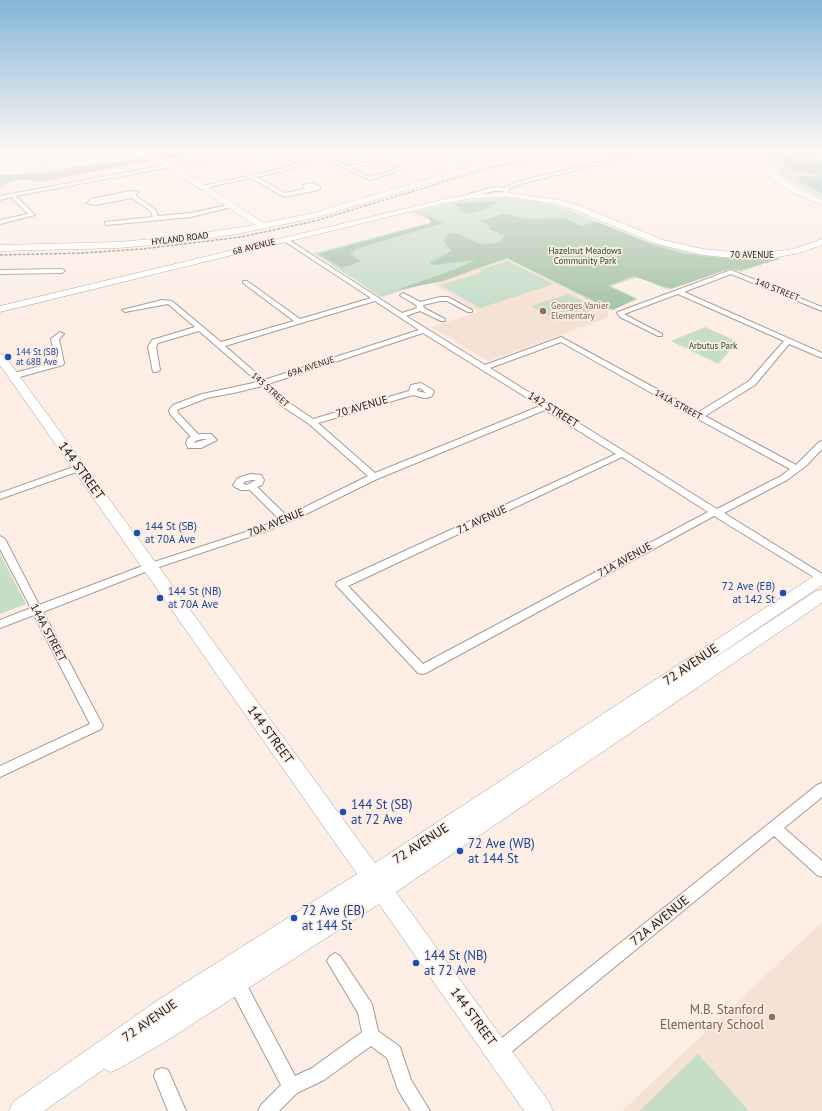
<!DOCTYPE html>
<style>
body{margin:0}
canvas{display:block;background:#fceee5}
</style>
<canvas width="822" height="1111"></canvas>
<script>
const c = document.querySelector('canvas').getContext('2d');
c.lineJoin = 'round';
function fillPath(path, color) { c.fillStyle = color; c.fill(path, 'evenodd'); }
const poly = rows => new Path2D(rows.map(r => 'M' + r).join(''));
function stroke(path, color, width, dash) { c.strokeStyle = color; c.lineWidth = width; c.lineCap = dash ? 'butt' : 'round'; c.setLineDash(dash || []); c.stroke(path); }
function drawText(font, color, halo, rows, align = 'center') {
  c.font = font + ' "PT Sans",sans-serif'; c.lineWidth = 3.5; c.setLineDash([]); c.textBaseline = 'middle'; c.strokeStyle = halo; c.fillStyle = color; for (const [text, x, y, turn = 0] of rows) {
    c.save(); c.translate(x, y); c.rotate((+turn || 0) * Math.PI / 180); c.textAlign = isNaN(turn) ? turn : align; if (halo) c.strokeText(text, 0, 0); c.fillText(text, 0, 0); c.restore();
  }
}
fillPath(poly([
 [508,259,609,310,608,318,488,361,431,327,479,312,430,282],
 [822,922,822,1111,622,1111]
]), '#f6e2d4');
fillPath(poly([
 [767,153,822,158,822,198,791,182,782,175,777,170],
 [496,198,534,201,561,207,648,242,689,253,730,258,779,258,741,272,729,267,666,289,638,277,611,286,638,299,609,310,508,259,381,297,314,253,433,222,413,212,460,201],
 [508,261,554,284,480,308,440,285,480,273,481,269],
 [569,294,597,308,559,321,531,306],
 [705,327,738,342,718,364,671,341],
 [0,554,26,604,0,614],
 [698,1054,749,1111,639,1111]
]), '#c6ddc8');
fillPath(poly([
 [184,151,208,151,166,159,161,155],
 [594,151,654,151,611,158],
 [146,157,151,161,40,182,23,179,6,183,0,188,0,175,46,173,80,166,106,162,116,163],
 [497,201,489,208,467,214,454,204],
 [504,214,527,219,565,218,581,226,597,222,654,245,680,253,718,258,781,259,740,270,729,269,671,289,633,276,608,286,636,299,613,310,507,258,443,281,397,290,453,270,476,260,433,265,430,263,451,251,444,241,448,233,459,234,480,244,498,243,506,236,489,229,489,225,479,221],
 [428,215,443,223,356,249,350,254,361,261,342,268,318,254,431,223]
]), '#a7c4aa');
fillPath(poly([
 [785,159,822,162,822,193,800,182,797,179,801,176,818,177,819,175,809,173,809,172,788,169,782,160]
]), '#8bb6c1');
stroke(poly([
 [166,157,199,151],
 [0,177,58,175,149,160]
]), '#8bb6c1', 1.5);
const street = poly([
 [28,151,32,151,33,153,42,159,73,151,80,151,42,162,29,155,28,151],
 [92,151,97,151,101,154,100,158,96,158,97,155,92,151],
 [240,151,256,152,262,156,260,157,255,154,243,153,16,196,35,215,0,224,0,220,28,214,11,197,0,200,0,196,240,151],
 [336,151,346,151,326,156,347,166,382,160,404,169,370,180,320,157,288,170,257,177,285,193,305,189,303,185,312,183,320,187,320,189,318,190,284,197,251,178,200,189,197,187,285,168,316,155,336,151],
 [382,162,397,169,370,177,352,168,382,162],
 [436,151,442,151,477,167,473,168,436,151],
 [703,151,760,156,758,157,695,153,637,155,520,184,509,189,508,195,505,197,502,195,503,191,494,191,472,196,469,194,494,187,504,188,516,182,637,153,703,151],
 [130,191,138,192,136,196,155,209,158,216,191,213,232,204,235,206,191,217,107,225,105,224,105,222,153,217,151,211,132,198,95,205,87,203,91,199,130,191],
 [131,195,95,201,130,195,131,195],
 [286,238,402,313,417,308,416,305,401,296,400,295,403,293,420,302,440,297,448,297,472,310,472,312,468,312,447,301,440,301,423,305,424,308,445,319,445,321,441,321,420,311,406,316,485,365,561,337,699,412,749,381,784,341,678,294,624,314,662,334,662,336,658,336,620,317,617,313,618,312,731,270,822,307,822,311,731,274,684,292,822,353,822,358,789,344,755,385,705,416,796,465,819,442,822,441,822,449,807,465,787,480,724,513,822,574,822,582,714,516,426,673,422,674,418,673,336,585,337,582,616,454,545,410,377,479,302,516,267,531,153,569,43,612,103,726,101,729,0,777,0,766,90,724,34,615,0,628,0,620,31,608,0,549,0,536,5,539,39,605,145,565,261,527,279,519,250,490,241,490,235,487,233,485,238,478,250,474,261,475,264,480,262,485,257,487,287,516,368,476,309,424,282,406,262,386,238,392,207,398,179,409,177,410,178,413,198,434,211,434,217,440,201,448,188,448,186,443,188,438,191,437,170,414,169,410,173,405,202,394,258,382,199,331,158,343,156,347,160,370,156,372,153,372,148,347,152,340,195,327,168,304,125,312,122,310,162,300,172,301,221,342,294,321,243,283,243,281,247,281,300,319,371,298,284,241,283,240,286,238],
 [375,301,419,330,264,380,225,346,375,301],
 [423,333,540,406,375,473,318,423,413,395,424,398,427,398,432,396,434,392,433,390,421,383,411,385,409,391,313,419,288,402,268,384,423,333],
 [561,342,696,418,790,469,781,476,717,509,490,368,561,342],
 [418,388,420,388,426,393,417,391,418,388],
 [202,439,207,439,194,443,195,441,202,439],
 [622,457,708,512,423,664,348,586,622,457],
 [251,480,256,480,247,485,243,484,244,482,251,480],
 [0,270,62,269,65,271,62,273,0,274,0,270],
 [60,332,64,334,59,339,64,363,63,365,16,378,10,378,10,374,56,362,51,339,60,332],
 [79,465,83,468,82,470,0,499,0,493,79,465],
 [822,783,822,797,784,828,822,861,822,877,817,875,774,836,504,1058,498,1060,492,1058,490,1052,492,1046,817,785,822,783],
 [335,953,340,956,372,1004,378,1031,400,1047,411,1080,430,1111,411,1111,398,1090,387,1058,371,1046,324,1080,297,1093,279,1111,258,1111,261,1105,281,1085,230,988,228,982,230,976,236,974,242,976,295,1076,312,1068,362,1032,358,1013,327,961,330,956,335,953],
 [162,1068,168,1070,186,1111,168,1111,154,1076,156,1070,162,1068]
]);
const secondary = poly([
 [143,151,151,151,264,223,313,213,475,165,522,155,549,151,568,151,565,153,522,159,477,169,318,217,237,234,176,243,118,248,0,251,0,245,118,242,176,237,255,225,143,151],
 [752,151,758,151,768,166,780,177,797,188,822,200,822,205,791,192,774,181,762,169,752,151],
 [510,193,560,200,583,207,663,240,703,249,743,253,778,251,794,249,822,239,822,245,799,253,778,257,743,259,703,255,657,244,577,211,556,204,510,197,473,198,445,203,0,312,0,306,445,199,473,194,510,193],
 [0,354,4,355,375,863,817,574,822,573,822,585,693,672,816,591,822,590,822,603,396,892,549,1102,553,1111,524,1111,379,904,163,1043,120,1068,111,1072,104,1069,44,1111,9,1111,13,1102,158,1000,357,874,0,365,0,354]
]);
stroke(street, '#a89b93', 2);
stroke(secondary, '#a89b93', 1);
fillPath(street, '#fff');
fillPath(secondary, '#fff');
stroke(poly([
 [765,151,822,156],
 [0,255,83,253,142,249,241,237,315,221,493,167,547,157,605,151]
]), '#918881', 1.5, [3, 1.5]);
const sky = c.createLinearGradient(0, 0, 0, 307);
sky.addColorStop(0, '#83b5d8');
sky.addColorStop(0.49, '#fef7f3');
sky.addColorStop(1, '#fef7f300');
c.fillStyle = sky;
c.fillRect(0, 0, 822, 307);
for (const [x, y, r, color] of [
 [543,311,4,"#8d6e63"],
 [8,357,4,"#1a4fb4"],
 [137,533,4,"#1a4fb4"],
 [783,593,4,"#1a4fb4"],
 [160,598,4,"#1a4fb4"],
 [343,812,4,"#1a4fb4"],
 [460,851,4,"#1a4fb4"],
 [294,918,4,"#1a4fb4"],
 [416,963,4,"#1a4fb4"],
 [772,1017,4,"#8d6e63"]
]) { const dot = new Path2D(); dot.arc(x, y, r, 0, 2 * Math.PI); c.fillStyle = color; c.fill(dot); stroke(dot, '#fceee5', 1.5); }
drawText('9px', '#1a1512', '#fceee5', [
 ["HYLAND ROAD",180,239,-7],
 ["68 AVENUE",254,247,-14],
 ["70 AVENUE",752,255],
 ["140 STREET",777,290,22],
 ["69A AVENUE",311,367,-18],
 ["143 STREET",270,390,42],
 ["141A STREET",678,405,29]
]);
drawText('9px', '#1d4a26', '#fceee5', [
 ["Hazelnut Meadows",585,251],
 ["Community Park",585,261],
 ["Arbutus Park",713,346]
]);
drawText('9px', '#785e54', '#fceee5', [
 ["Georges Vanier",551,306],
 ["Elementary",551,316]
], 'left');
drawText('9px', '#164399', '#fceee5', [
 ["144 St (SB)",16,352],
 ["at 68B Ave",16,362]
], 'left');
drawText('11px', '#1a1512', '#fceee5', [
 ["70 AVENUE",362,407,-16],
 ["142 STREET",553,410,32],
 ["71 AVENUE",482,520,-25],
 ["70A AVENUE",276,523,-22],
 ["71A AVENUE",625,560,-29],
 ["144A STREET",48,633,62]
]);
drawText('11px', '#164399', '#fceee5', [
 ["144 St (SB)",145,527],
 ["at 70A Ave",145,540],
 ["72 Ave (EB)",775,587,"right"],
 ["at 142 St",775,600,"right"],
 ["144 St (NB)",168,592],
 ["at 70A Ave",168,605]
], 'left');
drawText('13px', '#1a1512', '#fceee5', [
 ["144 STREET",81,471,54],
 ["72 AVENUE",691,665,-34],
 ["144 STREET",270,735,54],
 ["72 AVENUE",421,844,-33],
 ["72A AVENUE",660,921,-39],
 ["144 STREET",473,1017,54],
 ["72 AVENUE",150,1021,-35]
]);
drawText('13px', '#164399', '#fceee5', [
 ["144 St (SB)",351,805],
 ["at 72 Ave",351,820],
 ["72 Ave (WB)",468,844],
 ["at 144 St",468,859],
 ["72 Ave (EB)",302,911],
 ["at 144 St",302,926],
 ["144 St (NB)",424,956],
 ["at 72 Ave",424,971]
], 'left');
drawText('13px', '#785e54', '#fceee5', [
 ["M.B. Stanford",764,1010],
 ["Elementary School",764,1025]
], 'right');
</script>
